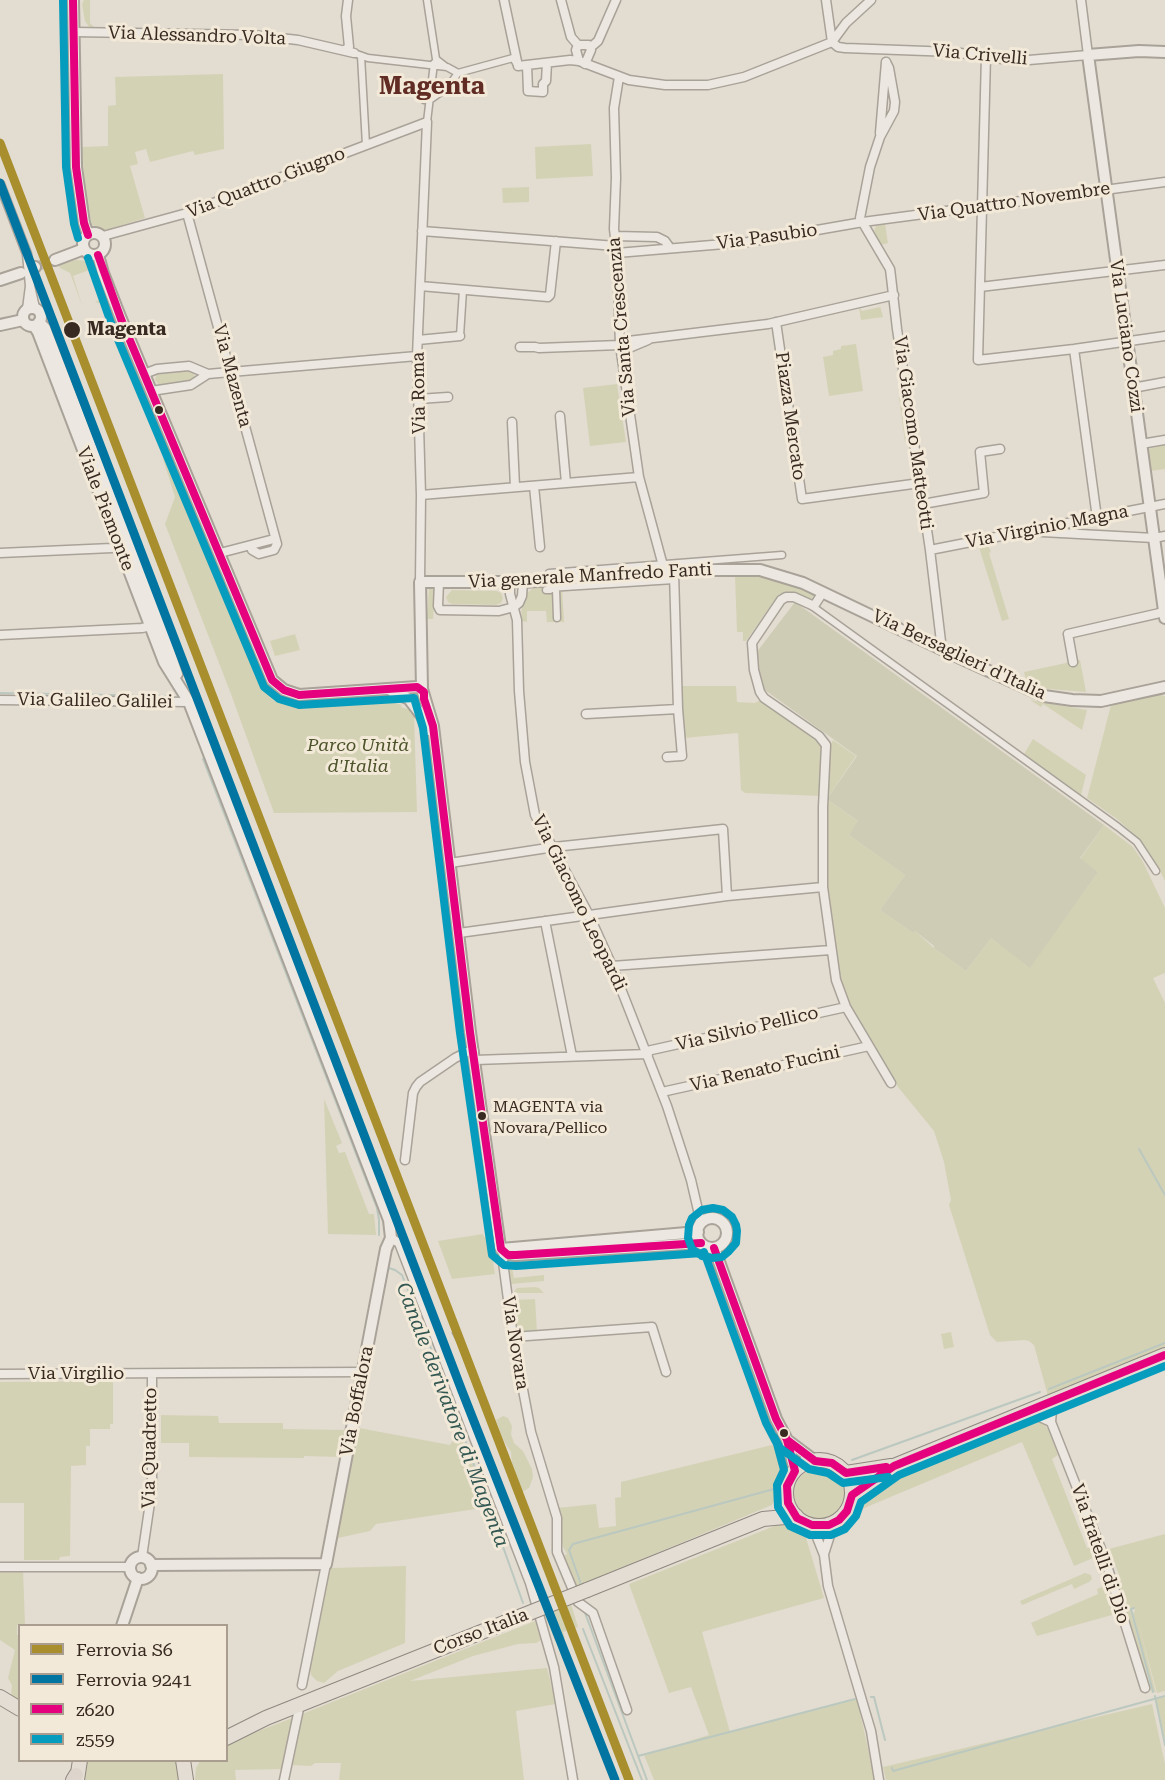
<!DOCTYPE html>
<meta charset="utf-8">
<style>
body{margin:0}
#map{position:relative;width:1165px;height:1780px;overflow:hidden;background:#e3dcd1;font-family:"Roboto Serif",serif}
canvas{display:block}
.legend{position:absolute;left:18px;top:1624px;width:210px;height:138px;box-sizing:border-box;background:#f3e9d8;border:2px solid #a89d8f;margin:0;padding:8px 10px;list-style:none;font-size:18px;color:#382a21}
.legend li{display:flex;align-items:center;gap:12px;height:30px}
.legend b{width:30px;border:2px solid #a89d8f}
</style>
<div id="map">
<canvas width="1165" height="1780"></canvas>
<ul class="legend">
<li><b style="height:8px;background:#a88e2d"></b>Ferrovia S6</li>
<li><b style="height:8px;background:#0075a1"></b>Ferrovia 9241</li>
<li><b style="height:8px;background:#e5007d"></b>z620</li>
<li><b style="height:8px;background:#069cbd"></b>z559</li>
</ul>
</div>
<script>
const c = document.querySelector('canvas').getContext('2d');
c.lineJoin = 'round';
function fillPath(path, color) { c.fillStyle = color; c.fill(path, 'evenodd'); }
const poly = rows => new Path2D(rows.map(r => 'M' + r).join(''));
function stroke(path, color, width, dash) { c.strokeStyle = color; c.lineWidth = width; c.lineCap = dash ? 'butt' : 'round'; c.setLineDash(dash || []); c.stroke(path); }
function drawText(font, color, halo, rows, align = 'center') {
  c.font = font + ' "Roboto Serif",serif'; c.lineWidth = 6; c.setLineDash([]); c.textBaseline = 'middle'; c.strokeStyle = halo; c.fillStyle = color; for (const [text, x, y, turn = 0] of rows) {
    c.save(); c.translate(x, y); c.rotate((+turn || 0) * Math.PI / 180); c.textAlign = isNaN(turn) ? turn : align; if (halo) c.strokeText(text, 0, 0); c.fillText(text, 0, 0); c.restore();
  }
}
fillPath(poly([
 [84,0,90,0,90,23,95,28,89,27,85,21,82,4],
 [223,74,224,149,195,155,193,151,150,162,146,149,135,152,138,164,130,166,145,218,106,230,92,225,85,194,82,147,108,146,108,106,116,105,115,77],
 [591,144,593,176,536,179,535,147],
 [529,187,529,202,503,203,502,188],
 [885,224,888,243,881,245,874,231,876,226],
 [76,260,86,261,94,268,106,301,99,303,95,302,101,299,89,270,73,276,82,305,70,273,60,268,58,265],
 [879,302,883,317,861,320,859,307,862,311,880,307],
 [856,344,863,391,829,396,823,357,833,355,833,351,841,349,841,346],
 [189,369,194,373,195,378,191,382,159,385,155,380,157,373],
 [617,384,626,442,590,446,583,388],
 [902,396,908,441,905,442,899,397],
 [1165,445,1165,469,1151,471,1148,449],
 [172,454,250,637,274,701,395,700,395,703,402,705,401,707,410,710,410,713,414,714,417,812,274,813,231,694,165,524,175,497,163,459],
 [987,542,991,552,989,553,1009,619,1002,621,978,544],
 [758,575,793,585,814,594,814,596,809,601,797,594,779,594,746,641,743,641,743,632,737,632,735,576],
 [544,587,544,589,562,589,564,622,547,622,546,611,527,611,527,622,521,621,522,602,527,593,532,589],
 [429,588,435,590,433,619,427,619],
 [452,590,497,591,501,593,503,598,501,603,496,605,452,604,448,602,446,597],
 [295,634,300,650,275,656,270,641],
 [1080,660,1086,692,1035,688,1026,680,1024,672],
 [682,686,736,686,737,702,755,703,760,700,823,744,821,796,745,793,741,790,738,733,684,738],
 [1158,694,1165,696,1165,881,1157,865,1136,836,1117,819,1087,798,1111,705],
 [1030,700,1087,710,1082,730,1043,704,1041,707],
 [1033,739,1086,775,1081,795,1024,754],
 [833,740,856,756,827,799,859,822,849,835,905,875,880,910,913,933,915,931,934,948,966,971,991,938,1030,967,1098,872,1080,859,1104,825,1133,847,1143,862,1165,908,1165,973,1153,978,1165,1003,1165,1349,1048,1396,1034,1345,1029,1341,1024,1340,997,1342,990,1335,949,1205,951,1200,944,1162,934,1131,898,1087,851,1010,837,975,826,890,826,799,830,746],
 [324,1099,342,1143,336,1146,339,1153,345,1152,369,1214,374,1214,376,1235,328,1234],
 [483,1234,484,1237,489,1237,495,1274,452,1279,438,1241],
 [680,1248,701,1249,710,1257,715,1270,710,1272,703,1258,695,1252],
 [554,1259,552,1265,512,1268,514,1278,544,1275,544,1281,511,1284,509,1264],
 [535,1287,539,1288,544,1293,516,1293,514,1291,517,1288],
 [535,1299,537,1332,517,1331,514,1300],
 [951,1332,954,1347,944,1349,941,1334],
 [113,1381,113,1424,110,1424,110,1429,90,1429,90,1446,86,1446,86,1465,71,1466,70,1556,60,1557,59,1560,24,1560,24,1503,0,1503,0,1382],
 [161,1415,218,1416,219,1423,283,1423,283,1429,346,1430,340,1457,304,1456,304,1458,189,1457,189,1443,161,1443],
 [503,1416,508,1418,512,1426,511,1434,514,1443,523,1451,532,1469,533,1477,529,1488,522,1492,512,1465,511,1452,503,1440,496,1420],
 [1027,1417,1035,1417,1043,1421,1050,1433,1058,1455,1052,1459,1087,1548,1094,1547,1096,1552,1093,1558,1074,1566,1022,1442,857,1511,859,1499,868,1489],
 [359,1428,450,1445,457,1433,460,1431,489,1507,376,1524,370,1531,338,1538,331,1568,406,1566,405,1643,338,1671,324,1683,317,1681,311,1675,310,1669,355,1435,358,1434],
 [776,1444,783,1466,778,1493,772,1505,575,1587,563,1556,567,1554,563,1547,557,1508,596,1504,599,1528,616,1526,615,1498,621,1497,621,1482],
 '794 1494a26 26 0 1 1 52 0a26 26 0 1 1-52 0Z',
 [782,1523,797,1526,804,1531,824,1598,702,1632,730,1732,857,1699,875,1780,654,1780,644,1755,709,1735,691,1687,669,1693,629,1584],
 [1165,1534,1165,1691,1157,1693,1138,1622,1156,1693,1153,1691,1133,1614,1135,1610,1134,1607,1130,1609,1152,1693,1145,1684,1125,1604,1116,1584,1121,1580,1109,1549],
 [23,1570,25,1624,17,1625,17,1635,20,1635,18,1691,19,1692,19,1701,11,1696,12,1685,8,1678,15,1650,0,1640,0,1572],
 [1085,1573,1091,1575,1092,1579,1089,1582,1074,1589,1072,1584,1022,1605,1020,1601],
 [1104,1586,1109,1587,1119,1613,1037,1636,1031,1623,1098,1594,1097,1589],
 [571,1604,578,1627,563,1632,565,1638,555,1641,544,1613],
 [535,1621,541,1640,536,1643,518,1644,473,1656,410,1681,547,1668,556,1704,516,1711,524,1780,339,1780,341,1763,315,1763,311,1766,291,1765,302,1714],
 [1165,1697,1165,1741,1156,1699],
 [1152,1704,1165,1764,1165,1780,886,1780,883,1767],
 [295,1717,283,1769,235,1770,236,1780,195,1780,196,1768,200,1761,226,1760,227,1743],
 [86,1761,176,1761,179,1769,179,1780,82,1780]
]), '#d4d2b5');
fillPath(poly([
 [795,602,1104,825,1080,858,1098,872,1030,968,991,938,966,971,934,948,934,946,915,931,913,933,880,910,905,875,849,835,858,821,827,799,857,756,762,688,756,653]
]), '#ceccb4');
stroke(poly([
 [0,693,166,696],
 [203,759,377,1208,379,1220,379,1235],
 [1139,1149,1165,1195],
 [386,1267,395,1270,402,1275,447,1389,523,1603],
 [1049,1389,1165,1343],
 [852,1460,1040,1392],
 [582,1587,569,1550,573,1544,774,1489],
 [1134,1608,1131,1609,1153,1692],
 [584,1610,647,1780],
 [583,1629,642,1780],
 [1155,1696,1165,1745],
 [871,1697,874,1697,885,1740],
 [638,1756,855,1699],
 [892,1768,893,1771,1165,1696]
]), '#bbc8bf', 2);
stroke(poly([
 [35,267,55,260]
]), '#c1b8ae', 10, [10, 5]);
const pedestrian = poly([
 [427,0,436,59,445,66],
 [354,53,368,58,447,67,458,73],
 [361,56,366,145],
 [424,100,431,99,448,87,458,73,513,58,516,63],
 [427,122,434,63],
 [460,336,463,290],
 [549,588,674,580],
 [553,589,556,589,557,618],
 [546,590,550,590,549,573,782,555],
 [812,606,1118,827,1137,842,1156,871]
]);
const minor = poly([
 [504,0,518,66,570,60,579,61,629,80,665,85,708,85,744,77,832,42],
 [561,0,571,37,578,45],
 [826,0,832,42],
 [74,32,252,35,298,40,354,53],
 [832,42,838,47,845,48,953,52,1017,61,1088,55,1081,0],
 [832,42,846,23,871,0],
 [591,47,598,41,616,0],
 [345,50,349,47,346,16,348,0],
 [986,56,978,360,1074,349,1165,336],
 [579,61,576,50,578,45,589,45,591,50,585,64],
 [886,62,889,68,895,102,894,111,880,137,870,167,860,218,890,269,891,277,897,329,930,550,942,650],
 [527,65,528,91,543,92,543,84,546,81,547,63],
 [619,77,614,108,616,178,614,229,617,253,620,345,639,477,665,573],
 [880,133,886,62],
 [0,184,27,254,30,286,35,308],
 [187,213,277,544,274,550,259,554,252,550,251,546],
 [422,231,616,246],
 [103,236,187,213,427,122,417,356,421,495,420,582],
 [615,236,657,237,665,241,670,248],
 [617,253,748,242,863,222,1165,182],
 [420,286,548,297,550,295,556,241],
 [980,287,1165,265],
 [27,309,30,286],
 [776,322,802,499,920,483],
 [418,340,460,336],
 [620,342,768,324,894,295],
 [520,347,535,347,539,348,620,345],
 [1074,349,1097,518],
 [622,351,648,340],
 [144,374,157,369,189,366,208,374],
 [1133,388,1165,382],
 [151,391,191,385,208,374,219,373,417,356],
 [418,399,448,397],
 [560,416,566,483],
 [512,422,515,487],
 [1141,444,1165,440],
 [534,486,540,547],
 [421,495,639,477],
 [923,504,984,493,980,452,1000,449],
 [1042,532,1154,538,1165,536],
 [930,550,1165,504],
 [0,553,112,548,125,544],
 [220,553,274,539],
 [439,582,438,606,440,610,499,611,514,607,519,603,522,596,523,582],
 [510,582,510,594,517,620,519,691,525,762,535,815,589,915,612,966,667,1106,691,1180,701,1223],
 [823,592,814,606,794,597,786,597,781,600,752,643,754,670,760,692,764,698,819,736,826,745,823,807,823,887,836,980,846,1007,891,1083],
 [0,635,142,628,155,625],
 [1073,662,1068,634,1164,612],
 [0,700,189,702],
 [586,714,678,709],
 [667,757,682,756,678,709,674,573],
 [450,863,554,847,723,829,727,896],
 [545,921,572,1056],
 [459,933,727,896,823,887],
 [612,966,831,950],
 [647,1051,846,1007],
 [475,1060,648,1054],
 [662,1092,869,1046],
 [405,1160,413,1093,416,1087,420,1082,455,1058,467,1052,474,1051],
 [391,1238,399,1243,530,1583,554,1667,573,1780],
 [504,1253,503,1262,513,1337,531,1432,557,1518,557,1552,578,1602,593,1613,627,1710],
 [513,1337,652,1327,666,1372],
 [0,1374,363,1372],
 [1057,1400,1052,1410,1051,1422,1105,1559,1145,1688],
 [1027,1411,1051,1422],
 [812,1525,824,1555,828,1586,871,1731,879,1780],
 [824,1554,834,1523],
 [142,1557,152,1489,152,1374],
 [0,1567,130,1567],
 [302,1685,326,1564],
 [284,1780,300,1704]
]);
const tertiary = poly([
 [73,0,76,167,84,223,88,235],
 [1165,52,1139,51,1088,55,1165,618],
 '83 244a11 11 0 1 1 22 0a11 11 0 1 1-22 0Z',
 [98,255,103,273,121,319,272,680,284,690,299,695,417,687,422,689],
 [55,260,84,249],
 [33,268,35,267],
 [0,280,21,273],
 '23 317a9 9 0 1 1 18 0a9 9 0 1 1-18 0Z',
 [39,322,45,328,160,624,177,674],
 [0,325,23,320],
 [34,326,38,332,164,662,189,702,389,1220,391,1238,386,1249,326,1564,151,1565],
 [392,691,409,699,422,716,429,730],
 '697 1233a15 15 0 1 1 30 0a15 15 0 1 1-30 0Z',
 [701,1243,516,1255,504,1253,500,1247,470,1032,433,726,422,689,420,582,523,582,713,570,760,570,803,583,960,658,1044,696,1072,700,1101,701,1165,687],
 [714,1248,776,1419,787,1440,795,1471],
 [501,1249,698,1232],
 [787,1440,815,1461],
 '130 1568a11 11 0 1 1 22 0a11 11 0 1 1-22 0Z',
 [122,1626,138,1578]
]);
const primary = poly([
 '786 1493a33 33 0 1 1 66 0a33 33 0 1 1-66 0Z',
 [846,1473,891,1466],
 [852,1495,894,1466,1165,1355],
 [587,1590,763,1519,796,1516],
 [0,1697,20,1709],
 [226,1738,266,1718,504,1623],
 [183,1760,186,1780],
 [77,1780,80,1760]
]);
const trunk = poly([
 [73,1780,76,1775]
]);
stroke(pedestrian, '#a9a299', 9);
stroke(minor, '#a9a299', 11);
stroke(tertiary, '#a9a299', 14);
stroke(primary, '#8f8880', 16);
stroke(trunk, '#8f8880', 16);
stroke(pedestrian, '#ece8e1', 6);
stroke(minor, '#ece8e1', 8);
stroke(tertiary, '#ece8e1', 10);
stroke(primary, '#e4ddd4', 14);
stroke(trunk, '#ddd5cb', 14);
stroke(poly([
 [452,1332,467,1361]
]), '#aca7a1', 2, [10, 10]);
const primaryBridge = poly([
 [504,1623,587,1590]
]);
stroke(primaryBridge, '#8f8880', 16, []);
stroke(primaryBridge, '#e4ddd4', 14);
stroke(poly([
 [73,0,76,167,84,223,88,235],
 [98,255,121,319,272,680,284,690,299,695,417,687,424,692,424,699,433,726,470,1032,501,1249,508,1255,516,1255,701,1243],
 [714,1248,776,1419,787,1440,795,1471,787,1486,788,1503,797,1518,812,1525,829,1525,839,1520,847,1511,852,1495,894,1466,1165,1355],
 [784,1433,787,1440,815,1461,832,1463,846,1473,886,1467]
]), '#e5007d', 8);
stroke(poly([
 [63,0,66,167,74,224,78,238],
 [88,258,111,323,264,687,279,699,299,705,414,698,423,728,460,1033,492,1255,504,1265,516,1266,702,1253],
 [704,1252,766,1423,777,1444,784,1470,777,1485,778,1507,790,1526,810,1535,831,1535,845,1529,856,1516,861,1502,899,1475,1165,1366],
 [699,1254,692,1249,688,1238,689,1225,692,1218,702,1210,713,1208,723,1210,732,1217,736,1225,737,1231,736,1243,728,1252,722,1257,712,1258,702,1256],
 [774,1437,780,1448,809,1469,828,1473,843,1483,888,1477]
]), '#069cbd', 8);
stroke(poly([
 [0,143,629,1780]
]), '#a88e2d', 9);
stroke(poly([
 [0,183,462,1391,615,1780]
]), '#0075a1', 9);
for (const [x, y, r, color] of [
 [72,330,9,"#382a21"],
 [159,410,5,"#382a21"],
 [482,1116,5,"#382a21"],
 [784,1433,5,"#382a21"]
]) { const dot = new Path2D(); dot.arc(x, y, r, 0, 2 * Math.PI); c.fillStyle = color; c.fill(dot); stroke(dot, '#f3e9d8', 2); }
drawText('16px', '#382a21', '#f3e9d8', [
 ["MAGENTA via",493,1107],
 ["Novara/Pellico",493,1128]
], 'left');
drawText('18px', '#382a21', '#f3e9d8', [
 ["Via Alessandro Volta",197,36,2],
 ["Via Crivelli",980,55,5],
 ["Via Quattro Giugno",266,183,-21],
 ["Via Quattro Novembre",1014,202,-8],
 ["Via Pasubio",767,237,-8],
 ["Via Santa Crescenzia",622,327,-95],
 ["Via Luciano Cozzi",1126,336,82],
 ["Via Mazenta",232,376,75],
 ["Via Roma",419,393,-91],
 ["Piazza Mercato",790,416,82],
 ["Via Giacomo Matteotti",913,433,82],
 ["Viale Piemonte",105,509,69],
 ["Via Virginio Magna",1047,527,-11],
 ["Via generale Manfredo Fanti",590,576,-3],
 ["Via Bersaglieri d'Italia",959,655,25],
 ["Via Galileo Galilei",95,701,1],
 ["Via Giacomo Leopardi",579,903,64],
 ["Via Silvio Pellico",747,1029,-13],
 ["Via Renato Fucini",765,1069,-13],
 ["Via Novara",515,1343,81],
 ["Via Virgilio",76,1374],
 ["Via Boffalora",357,1401,-79],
 ["Via Quadretto",150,1448,-89],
 ["Via fratelli di Dio",1100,1554,71],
 ["Corso Italia",481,1632,-21]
]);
drawText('bold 18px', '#382a21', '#f3e9d8', [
 ["Magenta",87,330]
], 'left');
drawText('italic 18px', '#4c532a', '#f3e9d8', [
 ["Parco Unità",358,746],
 ["d'Italia",358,767]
]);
drawText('italic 20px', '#325651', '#f3e9d8', [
 ["Canale derivatore di Magenta",452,1415,69]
]);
drawText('bold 24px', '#612c24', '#f3e9d8', [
 ["Magenta",432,87]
]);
</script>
